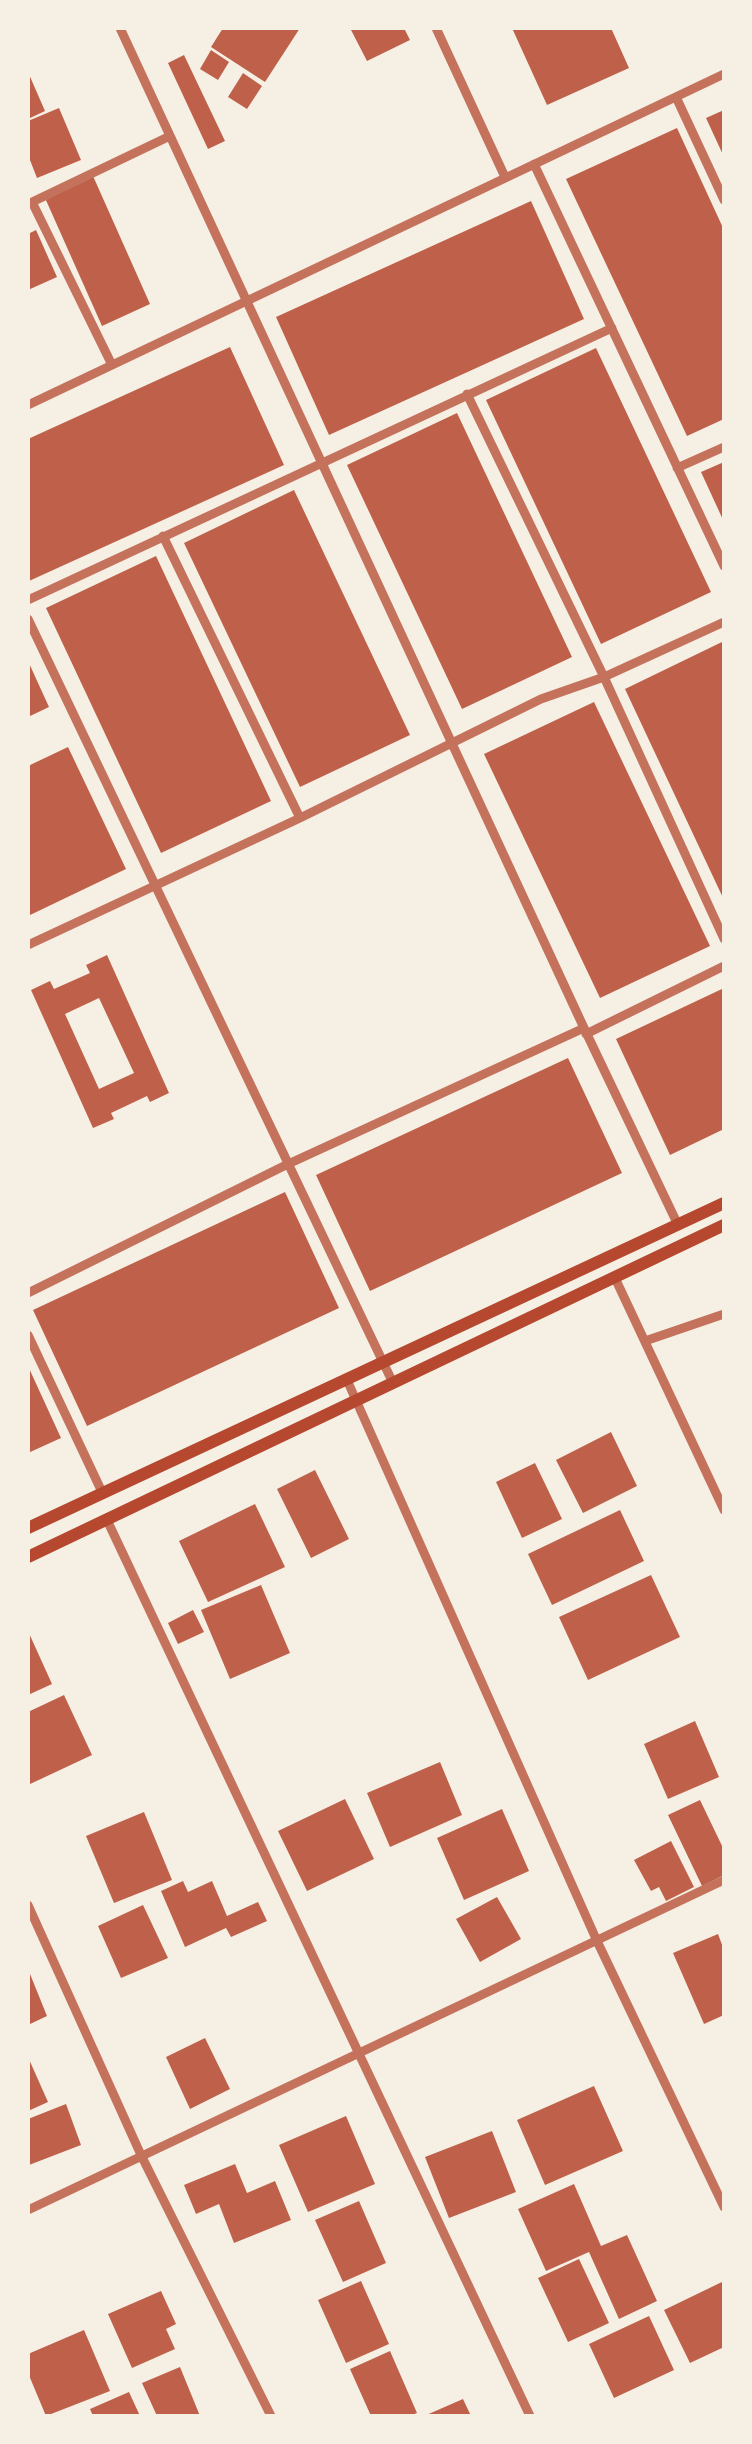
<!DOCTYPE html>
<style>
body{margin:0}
#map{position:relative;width:752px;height:2444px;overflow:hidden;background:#f6efe4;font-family:Jost,sans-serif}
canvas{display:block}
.frame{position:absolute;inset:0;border:30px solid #f6efe4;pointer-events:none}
</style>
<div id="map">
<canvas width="752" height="2444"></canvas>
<div class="frame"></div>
</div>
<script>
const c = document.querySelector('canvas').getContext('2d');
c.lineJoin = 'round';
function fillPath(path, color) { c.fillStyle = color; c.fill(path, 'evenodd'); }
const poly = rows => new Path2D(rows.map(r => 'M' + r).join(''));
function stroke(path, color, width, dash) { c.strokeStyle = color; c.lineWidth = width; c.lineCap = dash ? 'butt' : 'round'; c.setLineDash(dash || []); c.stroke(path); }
fillPath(poly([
 [223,28,300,28,265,82,211,47],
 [350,28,404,28,410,40,367,61],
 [512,28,611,28,629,68,547,105],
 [211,50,229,62,218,80,200,69],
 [184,55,225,141,208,149,168,63],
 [28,72,45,111,28,119],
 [243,73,262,86,247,109,228,97],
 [59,108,81,160,37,178,28,155,28,121],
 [724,110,724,157,706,118],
 [677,128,724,230,724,419,687,436,566,179],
 [93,176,150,304,102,326,45,198],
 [531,201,584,319,329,435,276,317],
 [36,230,57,277,28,290,28,234],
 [230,347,284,465,29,581,28,439],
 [596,348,711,592,601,644,486,400],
 [457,413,572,657,462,709,347,465],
 [724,462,724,522,701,472],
 [294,490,410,735,300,787,184,543],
 [156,556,271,801,161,853,46,608],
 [724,641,724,900,625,689],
 [28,661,49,707,28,717],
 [594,702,710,946,600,998,484,754],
 [68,747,126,869,28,916,28,766],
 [107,955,169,1093,150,1102,147,1096,111,1113,114,1119,93,1128,31,990,50,981,54,989,90,973,86,965],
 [99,998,134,1073,99,1089,65,1014],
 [724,988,724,1129,670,1155,616,1039],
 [568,1058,622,1173,370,1291,316,1175],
 [285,1192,339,1308,87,1426,33,1310],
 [28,1366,61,1438,28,1453],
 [611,1432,637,1486,583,1513,556,1460],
 [535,1463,562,1519,522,1538,496,1482],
 [315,1470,349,1539,311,1558,277,1489],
 [255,1504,285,1567,208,1602,179,1541],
 [620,1510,644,1561,552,1605,528,1554],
 [651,1575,680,1637,588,1680,559,1617],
 [261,1585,290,1653,230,1679,201,1610],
 [193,1610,204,1632,178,1644,168,1623],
 [28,1631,52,1684,28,1695],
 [64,1695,92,1755,28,1785,28,1712],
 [695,1721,719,1777,668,1799,644,1744],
 [440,1762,462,1815,390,1847,367,1793],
 [345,1799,374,1859,307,1891,278,1831],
 [700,1800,724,1850,724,1875,702,1886,668,1815],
 [502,1809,529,1871,464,1900,437,1838],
 [144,1812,172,1880,114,1903,86,1836],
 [671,1841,694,1887,666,1901,659,1887,651,1891,634,1860],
 [183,1881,188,1892,212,1881,227,1916,258,1902,267,1921,231,1937,226,1928,185,1947,161,1891],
 [497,1897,521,1939,480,1962,456,1919],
 [143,1905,168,1958,121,1978,98,1926],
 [718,1934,724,1950,724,2015,704,2024,673,1953],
 [28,1969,47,2016,28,2025],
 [205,2038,230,2089,190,2109,166,2057],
 [28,2057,48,2102,28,2111],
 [594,2086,623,2151,545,2185,517,2120],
 [66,2104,81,2145,29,2165,28,2119],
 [346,2116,375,2184,308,2212,279,2145],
 [492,2131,516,2192,449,2218,425,2157],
 [235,2164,247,2193,275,2181,291,2220,234,2243,219,2204,196,2214,184,2185],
 [574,2184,601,2246,627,2235,657,2301,619,2319,589,2252,546,2271,518,2209],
 [359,2201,386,2263,343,2282,315,2220],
 [579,2259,609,2323,568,2342,538,2278],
 [361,2281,389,2344,346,2363,318,2300],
 [724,2281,724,2347,690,2363,664,2310],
 [161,2291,176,2324,166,2329,175,2349,132,2368,108,2314],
 [649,2316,674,2370,614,2398,589,2344],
 [84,2330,110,2391,46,2416,28,2373,28,2354],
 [390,2351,417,2413,409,2416,371,2416,350,2369],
 [180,2367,200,2416,157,2416,142,2383],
 [129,2392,140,2416,93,2416,90,2409],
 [463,2399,471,2416,424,2416]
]), '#bf614a');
stroke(poly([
 [120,28,584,1028,678,1225],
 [436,28,505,177],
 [676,97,724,200],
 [534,164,724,566],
 [32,202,112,365],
 [28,204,170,136],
 [467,394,604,677,724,939],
 [28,405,724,74],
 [677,468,724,447],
 [163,536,300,818],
 [28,600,612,328],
 [28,619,393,1383],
 [28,945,300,818,541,699,604,677,724,622],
 [586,1034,724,966],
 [615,1278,724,1510],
 [28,1293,286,1165,584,1028],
 [28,1335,102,1492],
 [645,1341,724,1314],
 [347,1380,597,1941,724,2207],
 [107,1520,530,2416],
 [28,1905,141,2155,271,2416],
 [28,2210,724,1880]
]), '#c5725c', 9);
stroke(poly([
 [28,1528,724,1203],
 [28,1557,724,1225]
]), '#b5482f', 12);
</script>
